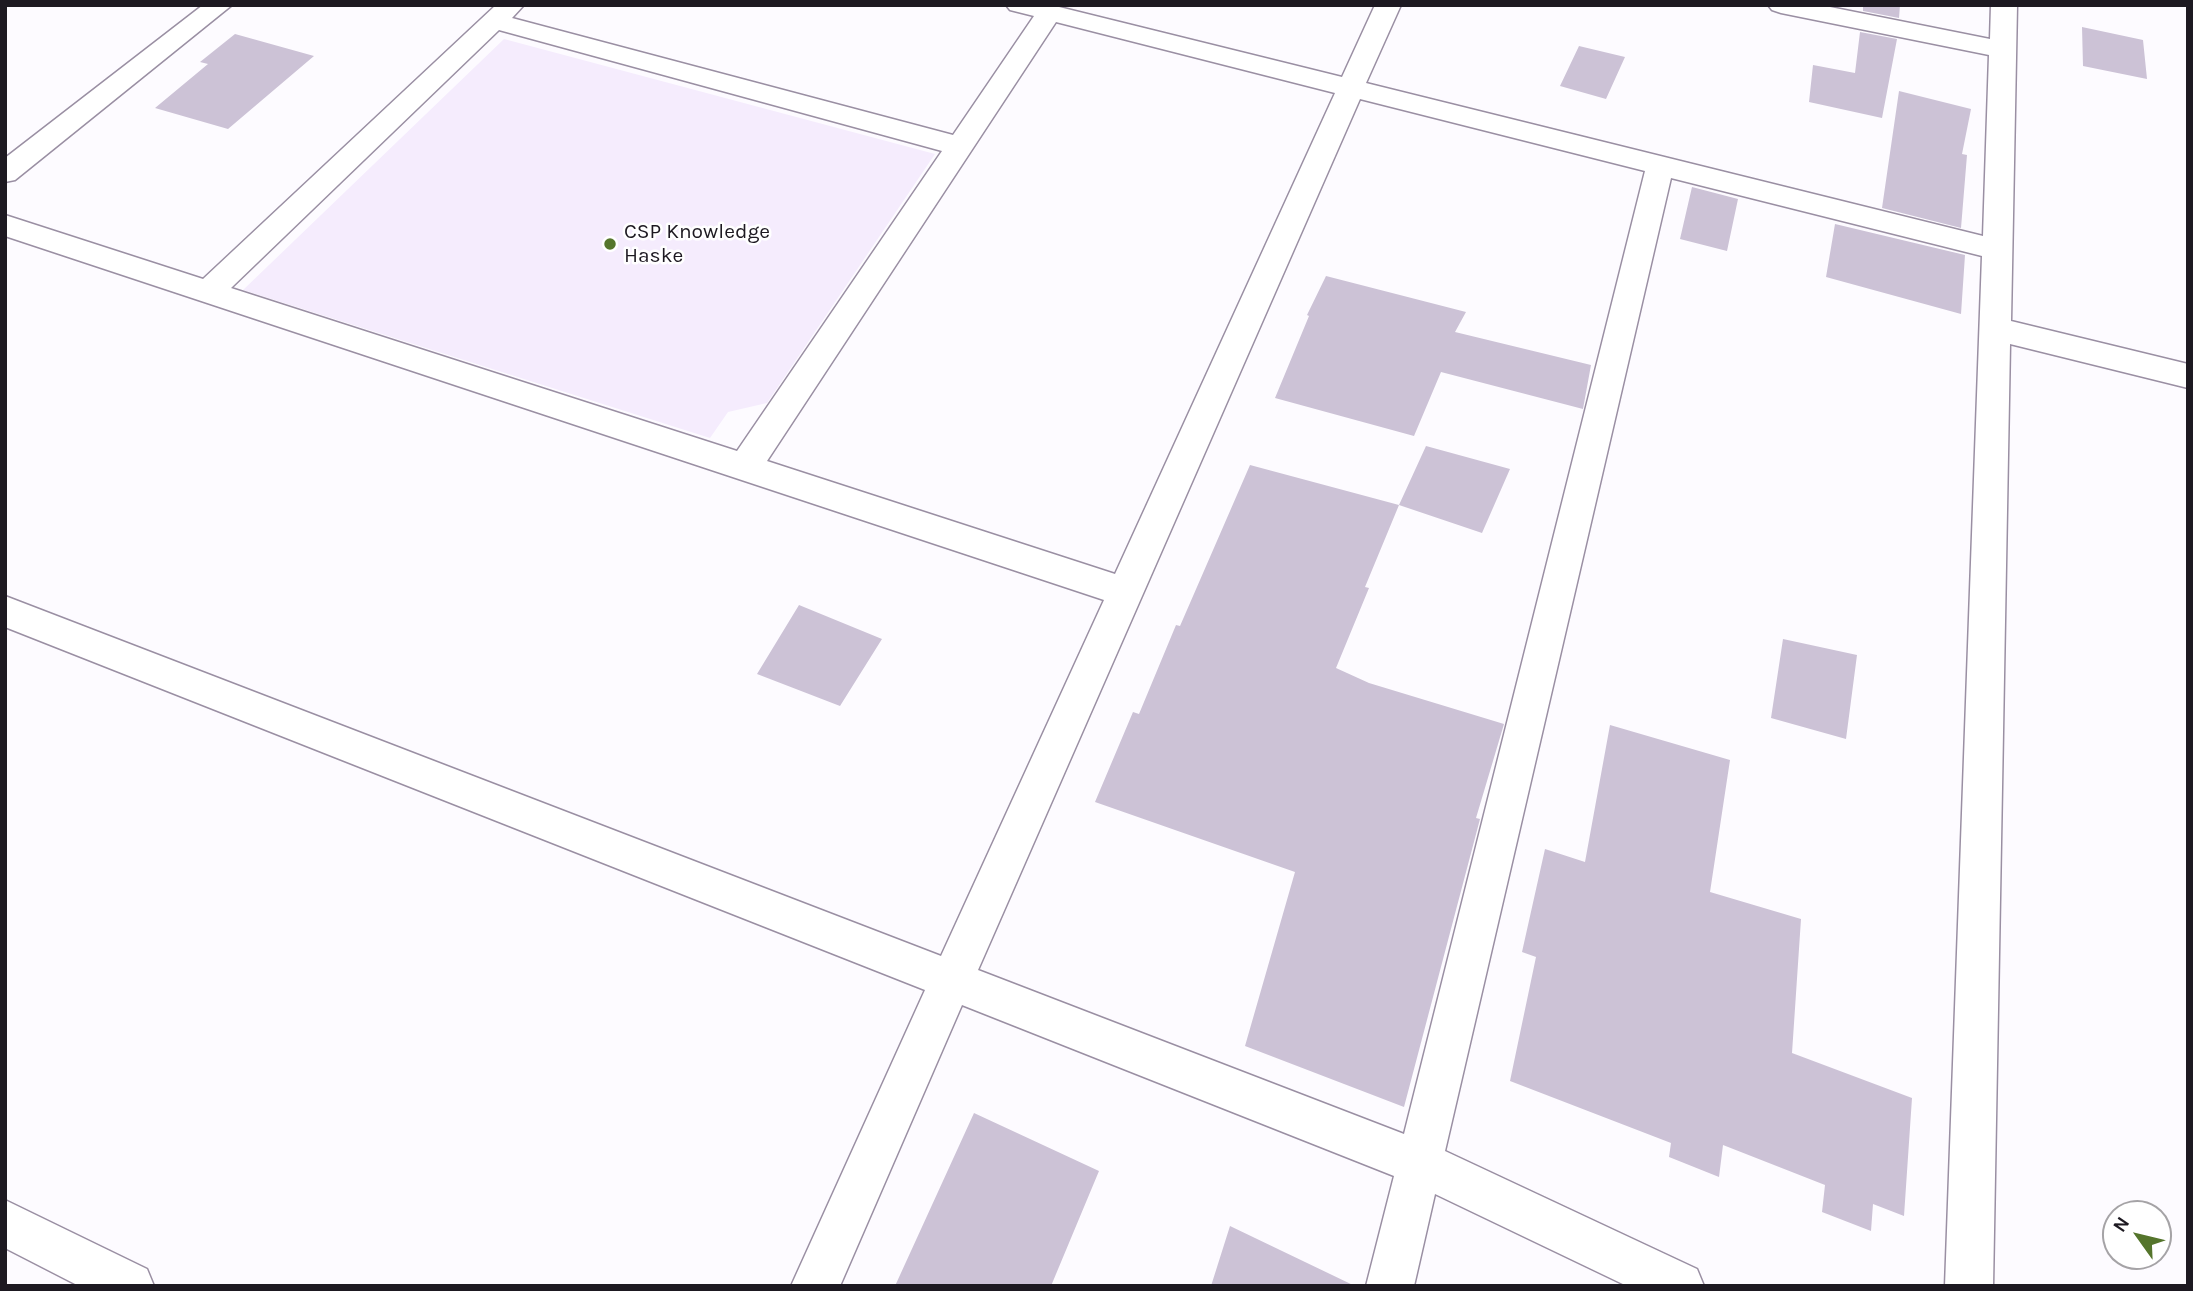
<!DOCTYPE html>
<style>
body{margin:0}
#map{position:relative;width:2193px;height:1291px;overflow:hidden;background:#fdfbff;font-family:Karla,sans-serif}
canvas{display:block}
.frame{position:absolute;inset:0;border:7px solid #1d1921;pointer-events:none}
.north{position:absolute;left:2102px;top:1200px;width:70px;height:70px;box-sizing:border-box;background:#fff;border:2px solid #a5a3a6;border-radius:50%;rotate:304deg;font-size:19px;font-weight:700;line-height:28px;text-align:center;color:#1d1921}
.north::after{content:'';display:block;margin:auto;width:24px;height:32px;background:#55752c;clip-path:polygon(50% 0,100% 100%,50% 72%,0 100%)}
</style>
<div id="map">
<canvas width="2193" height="1291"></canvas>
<div class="frame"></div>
<div class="north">N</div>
</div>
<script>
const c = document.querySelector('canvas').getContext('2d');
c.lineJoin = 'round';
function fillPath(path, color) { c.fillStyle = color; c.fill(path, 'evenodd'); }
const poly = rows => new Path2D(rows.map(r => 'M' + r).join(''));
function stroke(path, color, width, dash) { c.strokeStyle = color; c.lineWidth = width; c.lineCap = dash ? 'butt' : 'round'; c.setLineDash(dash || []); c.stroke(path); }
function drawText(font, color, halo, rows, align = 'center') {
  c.font = font + ' Karla,sans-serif'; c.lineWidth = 5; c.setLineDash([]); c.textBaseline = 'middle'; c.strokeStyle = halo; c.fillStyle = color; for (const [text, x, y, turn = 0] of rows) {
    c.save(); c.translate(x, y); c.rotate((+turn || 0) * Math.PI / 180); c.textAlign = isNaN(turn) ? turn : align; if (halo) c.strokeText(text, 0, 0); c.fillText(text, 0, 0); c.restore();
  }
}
fillPath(poly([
 [504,39,935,154,767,403,728,412,710,438,243,290]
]), '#f5ecfd');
fillPath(poly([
 [1863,5,1900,5,1899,18,1863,11],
 [2082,27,2143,40,2147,79,2083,66],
 [1860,32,1897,39,1882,118,1809,102,1813,65,1855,73],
 [235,34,314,56,228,129,155,108,208,64,200,62],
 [1579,46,1625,57,1606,99,1560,86],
 [1899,91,1971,109,1962,154,1967,155,1961,228,1882,208],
 [1692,187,1738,199,1727,251,1680,239],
 [1835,224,1965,255,1961,314,1826,277],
 [1326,276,1466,312,1455,332,1591,365,1583,409,1441,372,1414,436,1275,398,1309,316,1307,315],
 [1426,446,1510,469,1482,533,1399,505],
 [1250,465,1399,505,1365,587,1369,588,1336,668,1369,683,1504,724,1476,818,1480,819,1404,1107,1245,1046,1295,872,1095,802,1133,712,1139,714,1176,625,1180,626],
 [799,605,882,639,840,706,757,674],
 [1783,639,1857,655,1846,739,1771,718],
 [1610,725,1730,760,1710,892,1801,919,1792,1053,1912,1098,1904,1216,1873,1204,1871,1231,1822,1212,1825,1185,1723,1145,1719,1177,1669,1157,1671,1143,1510,1081,1536,957,1522,952,1545,849,1585,862],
 [974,1113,1099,1171,1051,1286,895,1286],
 [1230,1226,1355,1286,1211,1286]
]), '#ccc2d6');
const minor = poly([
 [203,5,232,5,15,180,5,182,5,158,203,5],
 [496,5,524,5,512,18,953,135,1034,16,1010,10,1006,5,1051,5,1342,77,1375,5,1401,5,1366,83,1983,236,1989,55,1781,13,1772,10,1768,5,1820,5,1990,39,1991,5,2017,5,2011,321,2188,364,2188,388,2010,344,1993,1286,1945,1286,1982,256,1671,178,1445,1151,1697,1269,1704,1286,1627,1286,1435,1194,1414,1286,1366,1286,1394,1176,962,1005,840,1286,791,1286,925,990,5,627,5,596,941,956,1104,600,5,236,5,215,203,279,496,5],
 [1056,22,1335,93,1115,574,767,461,1056,22],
 [499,30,942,151,737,451,231,288,499,30],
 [1360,99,1645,171,1404,1134,978,970,1360,99],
 [5,1200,147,1269,154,1286,79,1286,5,1248,5,1200]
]);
stroke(minor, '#9a8fa3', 3);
fillPath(minor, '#fff');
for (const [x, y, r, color] of [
 [610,244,7,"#55752c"]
]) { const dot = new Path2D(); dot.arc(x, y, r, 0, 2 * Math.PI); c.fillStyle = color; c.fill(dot); stroke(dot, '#fff', 2.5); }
drawText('21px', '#1d1921', '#fff', [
 ["CSP Knowledge",624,232],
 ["Haske",624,256]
], 'left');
</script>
